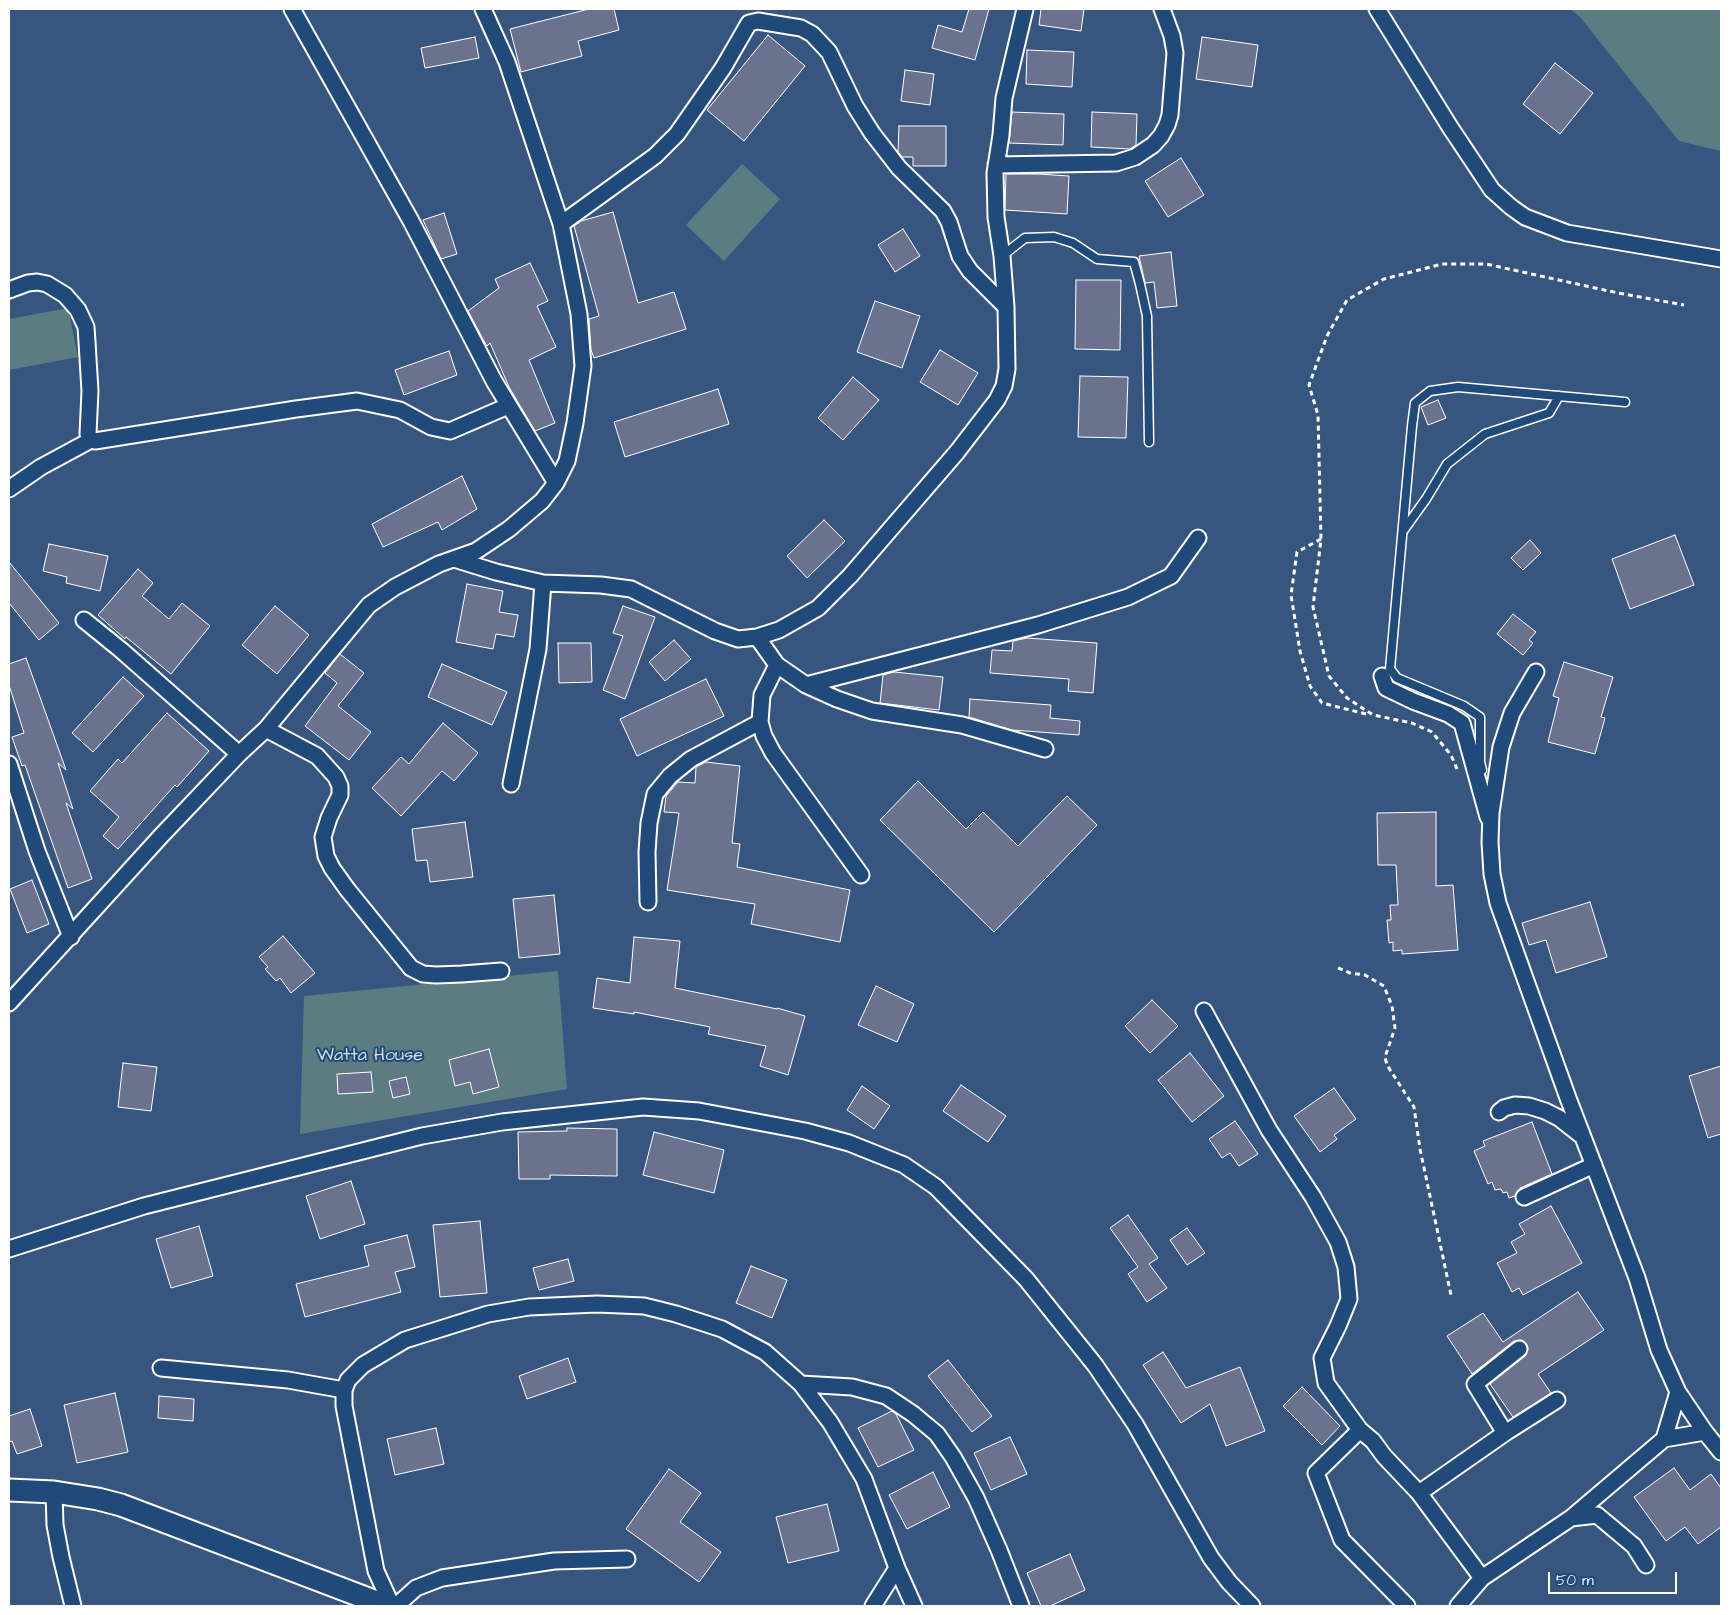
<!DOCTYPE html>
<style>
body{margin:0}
#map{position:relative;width:1730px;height:1615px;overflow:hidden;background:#365680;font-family:"Architects Daughter",sans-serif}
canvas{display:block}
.frame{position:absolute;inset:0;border:10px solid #fff;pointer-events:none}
.scale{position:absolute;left:1548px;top:1572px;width:129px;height:22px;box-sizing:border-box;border:2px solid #fff;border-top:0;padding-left:6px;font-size:15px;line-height:18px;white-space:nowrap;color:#fff;-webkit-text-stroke:4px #1f4a7a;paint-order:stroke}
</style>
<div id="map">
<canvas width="1730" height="1615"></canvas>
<div class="frame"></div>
<div class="scale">50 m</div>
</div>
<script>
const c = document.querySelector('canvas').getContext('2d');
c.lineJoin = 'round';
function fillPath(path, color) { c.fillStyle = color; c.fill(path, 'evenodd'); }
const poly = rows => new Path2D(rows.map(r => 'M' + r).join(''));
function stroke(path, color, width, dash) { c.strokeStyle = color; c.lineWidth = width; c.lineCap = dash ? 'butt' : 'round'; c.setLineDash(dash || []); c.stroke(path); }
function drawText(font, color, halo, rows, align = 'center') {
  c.font = font + ' "Architects Daughter",sans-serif'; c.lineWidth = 4; c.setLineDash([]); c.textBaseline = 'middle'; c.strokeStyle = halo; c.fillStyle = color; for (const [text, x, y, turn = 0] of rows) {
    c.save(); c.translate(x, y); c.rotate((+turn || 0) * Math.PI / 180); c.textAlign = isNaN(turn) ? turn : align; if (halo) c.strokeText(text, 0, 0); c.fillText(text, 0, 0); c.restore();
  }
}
fillPath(poly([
 [1570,9,1721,9,1721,151,1679,141,1580,17],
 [742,164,780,199,724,261,686,225],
 [68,308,78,357,9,370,9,319],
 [558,971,567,1089,300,1134,304,996]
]), '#5b7c81');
const building = poly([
 [589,9,614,9,619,30,578,41,582,56,521,72,510,29,589,9],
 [969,9,989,9,975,60,932,48,938,25,962,32,969,9],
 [1041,9,1084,9,1081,31,1039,25,1041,9],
 [768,35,805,66,744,141,707,110,768,35],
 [475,37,479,58,425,68,421,48,475,37],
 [1202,37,1258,45,1252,87,1196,79,1202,37],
 [1027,50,1074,52,1072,87,1026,84,1027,50],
 [1555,63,1593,93,1560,134,1523,104,1555,63],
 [905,70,934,74,930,105,901,101,905,70],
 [1012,112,1064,114,1063,145,1009,143,1012,112],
 [1092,112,1137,114,1136,145,1130,149,1091,147,1092,112],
 [899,126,946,126,946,166,913,166,913,157,902,157,898,152,899,126],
 [1181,158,1204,195,1168,217,1145,181,1181,158],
 [1006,174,1038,174,1069,176,1067,214,1005,210,1006,174],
 [613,212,638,303,674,292,686,329,594,358,591,350,589,319,599,316,574,226,581,221,613,212],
 [444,213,457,254,441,259,423,220,444,213],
 [903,229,920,256,895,272,878,245,903,229],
 [1171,252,1177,306,1157,308,1154,282,1145,283,1139,256,1171,252],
 [530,263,548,301,537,306,556,347,529,360,555,423,535,431,509,387,490,343,487,346,484,341,468,311,499,288,495,279,530,263],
 [1076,280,1121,280,1120,350,1075,349,1076,280],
 [875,301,920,316,902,368,857,352,875,301],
 [940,350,978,373,958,405,920,382,940,350],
 [449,351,457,375,404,395,395,370,449,351],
 [1080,376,1128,377,1126,438,1078,437,1080,376],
 [853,377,879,400,843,440,818,418,853,377],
 [718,389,729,424,625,457,614,422,718,389],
 [1438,400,1446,418,1428,425,1421,407,1438,400],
 [462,476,477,509,442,530,438,522,383,547,372,524,462,476],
 [824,520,845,541,807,578,787,556,824,520],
 [1675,535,1694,585,1630,609,1612,559,1675,535],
 [1530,540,1541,553,1523,570,1511,558,1530,540],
 [49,544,108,556,100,591,66,583,67,577,43,571,49,544],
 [9,562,59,623,39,640,9,603,9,562],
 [138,569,153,583,142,596,169,619,182,603,210,626,171,674,126,637,125,639,98,615,138,569],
 [467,584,503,591,499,612,518,615,514,637,496,634,493,649,456,642,467,584],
 [275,606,309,635,277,674,242,645,275,606],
 [623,606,655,617,625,699,603,690,623,636,613,633,623,606],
 [1513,614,1536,632,1529,640,1533,643,1523,655,1497,634,1513,614],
 [1027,638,1097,643,1093,693,1068,691,1069,679,990,673,992,650,1012,651,1013,641,1027,638],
 [674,640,691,659,665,681,649,662,674,640],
 [558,643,591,643,592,682,559,683,558,643],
 [340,654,364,673,338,706,371,732,349,760,305,726,337,683,325,673,340,654],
 [26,658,66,770,58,763,73,809,66,803,92,879,68,888,25,765,22,766,12,737,24,733,9,685,9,664,26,658],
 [1564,662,1613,677,1601,717,1605,718,1595,754,1548,742,1559,698,1553,696,1564,662],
 [442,664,507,692,492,725,428,697,442,664],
 [894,672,943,677,939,710,880,703,883,675,894,672],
 [123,677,144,696,93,752,72,733,123,677],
 [706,679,724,716,637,756,620,719,706,679],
 [970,699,1051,705,1050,718,1080,721,1079,735,1012,730,969,717,970,699],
 [167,713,209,751,177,787,175,785,118,849,103,836,119,817,90,791,118,759,122,763,167,713],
 [443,723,478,753,454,781,442,771,401,816,372,788,401,757,409,764,443,723],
 [706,762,740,766,732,843,740,844,737,867,850,890,840,942,751,924,755,904,667,890,679,813,664,812,666,796,678,782,695,783,696,767,706,762],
 [918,781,966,829,983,812,1018,846,1067,796,1097,825,994,932,880,820,918,781],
 [1436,812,1436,886,1453,885,1458,950,1402,954,1402,950,1393,951,1393,942,1389,943,1387,920,1391,920,1390,905,1398,905,1396,865,1378,865,1377,813,1436,812],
 [465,822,473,877,430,882,427,860,416,861,412,829,465,822],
 [32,880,49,924,27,933,10,889,32,880],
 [554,895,560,954,519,958,513,899,554,895],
 [1590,902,1607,957,1556,973,1546,940,1529,945,1522,923,1590,902],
 [283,936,315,973,291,993,280,978,276,981,265,969,268,967,259,957,283,936],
 [634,937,680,941,675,988,777,1009,777,1008,805,1016,788,1075,760,1066,766,1046,708,1034,710,1027,634,1012,634,1014,593,1008,597,978,630,983,634,937],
 [876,986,914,1004,897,1042,858,1025,876,986],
 [1152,1000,1178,1026,1150,1053,1125,1026,1152,1000],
 [489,1049,499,1087,473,1094,470,1082,455,1086,449,1060,489,1049],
 [1190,1053,1224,1096,1192,1122,1158,1080,1190,1053],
 [123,1063,157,1067,151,1111,118,1107,123,1063],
 [1721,1066,1721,1134,1708,1138,1689,1076,1721,1066],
 [371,1072,373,1092,338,1094,337,1074,371,1072],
 [406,1077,410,1094,393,1098,389,1081,406,1077],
 [961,1085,1006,1116,988,1142,943,1111,961,1085],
 [862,1086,890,1106,874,1129,847,1110,862,1086],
 [1334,1088,1356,1119,1334,1135,1337,1139,1320,1152,1294,1116,1334,1088],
 [1235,1121,1258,1154,1239,1166,1230,1153,1222,1158,1209,1139,1235,1121],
 [1532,1122,1552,1174,1520,1188,1515,1196,1509,1198,1507,1192,1503,1193,1501,1189,1495,1190,1492,1182,1488,1184,1474,1151,1485,1146,1483,1141,1532,1122],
 [567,1128,617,1129,617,1176,550,1175,550,1179,519,1179,518,1132,567,1131,567,1128],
 [654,1132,724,1150,714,1193,643,1175,654,1132],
 [351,1181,365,1224,320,1239,306,1196,351,1181],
 [1551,1206,1582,1263,1523,1295,1519,1288,1512,1292,1497,1263,1517,1253,1511,1242,1525,1234,1519,1224,1551,1206],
 [1128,1215,1158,1258,1149,1264,1167,1288,1147,1302,1128,1274,1138,1267,1110,1228,1128,1215],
 [480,1221,487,1293,440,1297,433,1225,480,1221],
 [199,1226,213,1276,171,1288,156,1239,199,1226],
 [1187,1228,1205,1253,1187,1265,1170,1240,1187,1228],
 [407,1235,415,1267,395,1272,401,1292,305,1317,296,1284,369,1266,364,1246,407,1235],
 [568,1259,574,1281,539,1290,533,1268,568,1259],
 [751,1266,787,1280,772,1318,736,1303,751,1266],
 [1578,1292,1604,1330,1538,1374,1551,1393,1513,1417,1490,1384,1525,1356,1528,1348,1526,1343,1522,1340,1514,1341,1472,1374,1447,1336,1483,1313,1503,1342,1578,1292],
 [1163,1352,1186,1388,1240,1367,1265,1431,1226,1446,1210,1404,1181,1423,1143,1365,1163,1352],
 [568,1358,576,1382,527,1399,519,1376,568,1358],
 [948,1360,992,1416,972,1432,928,1376,948,1360],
 [1302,1387,1340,1426,1322,1445,1283,1406,1302,1387],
 [115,1393,128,1452,77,1463,64,1405,115,1393],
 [159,1396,194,1399,193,1421,158,1418,159,1396],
 [30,1409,42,1446,17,1454,12,1441,9,1442,9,1416,30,1409],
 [892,1411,896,1414,914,1450,878,1467,858,1428,892,1411],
 [436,1428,444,1464,395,1475,387,1439,436,1428],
 [1010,1437,1027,1474,991,1490,974,1453,1010,1437],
 [1674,1468,1690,1490,1711,1474,1721,1488,1721,1527,1698,1544,1685,1527,1666,1541,1634,1497,1674,1468],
 [669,1469,701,1493,680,1522,721,1552,699,1582,626,1529,669,1469],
 [933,1472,950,1507,907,1529,889,1495,933,1472],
 [827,1504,839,1551,788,1563,776,1517,827,1504],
 [1070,1554,1085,1590,1050,1606,1041,1606,1027,1573,1070,1554]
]);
fillPath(building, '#6a728e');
stroke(building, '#fff', 1);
const service = poly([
 [1002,256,1025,238,1054,237,1073,243,1097,259,1134,262,1140,284,1147,316,1149,442],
 [1403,531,1426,499,1447,464,1485,434,1549,413,1559,396],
 [1482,770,1480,762,1480,717,1464,706,1397,678,1390,669,1412,426,1415,403,1430,391,1458,387,1625,402]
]);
const minor = poly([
 [292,9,411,221,494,381,556,483],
 [1377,9,1450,127,1492,190,1511,207,1525,217,1567,233,1721,259],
 [996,165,1116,163,1135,157,1153,145,1161,136,1167,125,1170,115,1175,53,1172,36,1162,9],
 [9,290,28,283,37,282,47,284,65,295,78,310,86,327,87,342,90,391,88,434,91,440,95,441,296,409,357,401,400,410,431,427,450,431,508,406],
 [1006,307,1002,256,996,217,995,173,1001,135,1004,98,1025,9],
 [9,489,41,467,91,440],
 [454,559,496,572,543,583,601,585,631,589,715,631,738,639,757,637,779,630,818,608,850,576,957,452,997,400,1004,386,1007,369,1006,307,970,271,960,256,949,222,943,211,899,168,872,133,855,106,829,52,812,34,801,28,758,21,749,23,723,68,677,134,655,156,561,224],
 [84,620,121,650,239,754],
 [757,637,777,665,806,685,837,699,872,711,962,725,1045,749],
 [777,665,762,695,760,722,764,736,773,753,861,875],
 [1536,672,1512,713,1501,747,1491,813,1490,842,1492,874,1498,903,1568,1098,1637,1278,1659,1350,1678,1392,1664,1439,1705,1432,1721,1452],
 [1382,676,1386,688,1413,701,1448,714,1462,723,1488,817],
 [806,685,1038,625,1128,597,1171,576,1198,538],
 [266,729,317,756,336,777,340,786,340,795,329,818,323,837,326,856,332,868,347,889,411,968,423,974,436,975,462,974,501,971],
 [9,764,37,851,71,937],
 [511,784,538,649,543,583],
 [648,902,647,852,649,823,655,794,670,776,691,759,760,722],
 [9,1003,161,836,239,754,266,729,369,605,395,587,439,564,476,551,509,529,542,501,556,483,567,461,575,423,583,366,579,314,561,224,507,62,483,9],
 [1204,1011,1269,1130,1313,1197,1338,1242,1346,1267,1349,1299,1338,1326,1322,1358,1326,1383,1360,1430,1373,1441,1384,1456,1419,1493,1482,1578],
 [1499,1112,1504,1108,1515,1105,1529,1106,1545,1111,1559,1118,1582,1136],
 [1524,1197,1594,1165],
 [9,1249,144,1206,422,1136,502,1122,643,1107,699,1111,805,1131,849,1143,904,1165,936,1187,1026,1279,1095,1365,1135,1424,1211,1558,1229,1582,1252,1606],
 [161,1368,288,1380,344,1390],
 [801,1384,852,1387,886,1396,913,1414,937,1434,953,1457,976,1498,999,1550,1021,1606],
 [1678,1392,1705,1432],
 [1360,1430,1316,1473,1342,1540,1407,1606],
 [1505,1433,1557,1400],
 [54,1492,55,1525,61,1557,73,1606],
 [1419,1493,1505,1433,1475,1384,1519,1349],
 [1571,1518,1597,1515,1634,1546,1646,1565],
 [392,1606,376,1571,344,1406,344,1390,348,1380,363,1365,405,1340,488,1314,529,1307,597,1304,644,1306,676,1314,722,1329,765,1352,801,1384,830,1422,864,1479,897,1568,914,1606],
 [396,1606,416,1588,442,1578,554,1561,627,1559],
 [873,1606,897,1568],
 [1458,1606,1482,1578,1571,1518,1664,1439]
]);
const secondary = poly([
 [9,1490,54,1492,98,1499,121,1505,387,1606]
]);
stroke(service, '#fff', 11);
stroke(minor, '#fff', 19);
stroke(secondary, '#fff', 25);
stroke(poly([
 [1321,539,1297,552,1291,595,1300,651,1310,686,1322,703,1370,715],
 [1457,769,1451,755,1432,732,1412,723,1373,715,1347,698,1329,676,1313,607,1321,539,1318,415,1309,385,1327,336,1347,300,1384,279,1442,264,1486,264,1618,293,1684,305],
 [1338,968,1350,973,1365,975,1384,986,1392,1006,1395,1028,1385,1057,1387,1065,1414,1107,1420,1149,1451,1295]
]), '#fff', 3, [5, 4]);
stroke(service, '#1f4a7a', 8);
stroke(minor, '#1f4a7a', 15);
stroke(secondary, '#1f4a7a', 21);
drawText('18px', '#d6dee0', '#1f4a7a', [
 ["Watta House",370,1056]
]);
</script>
